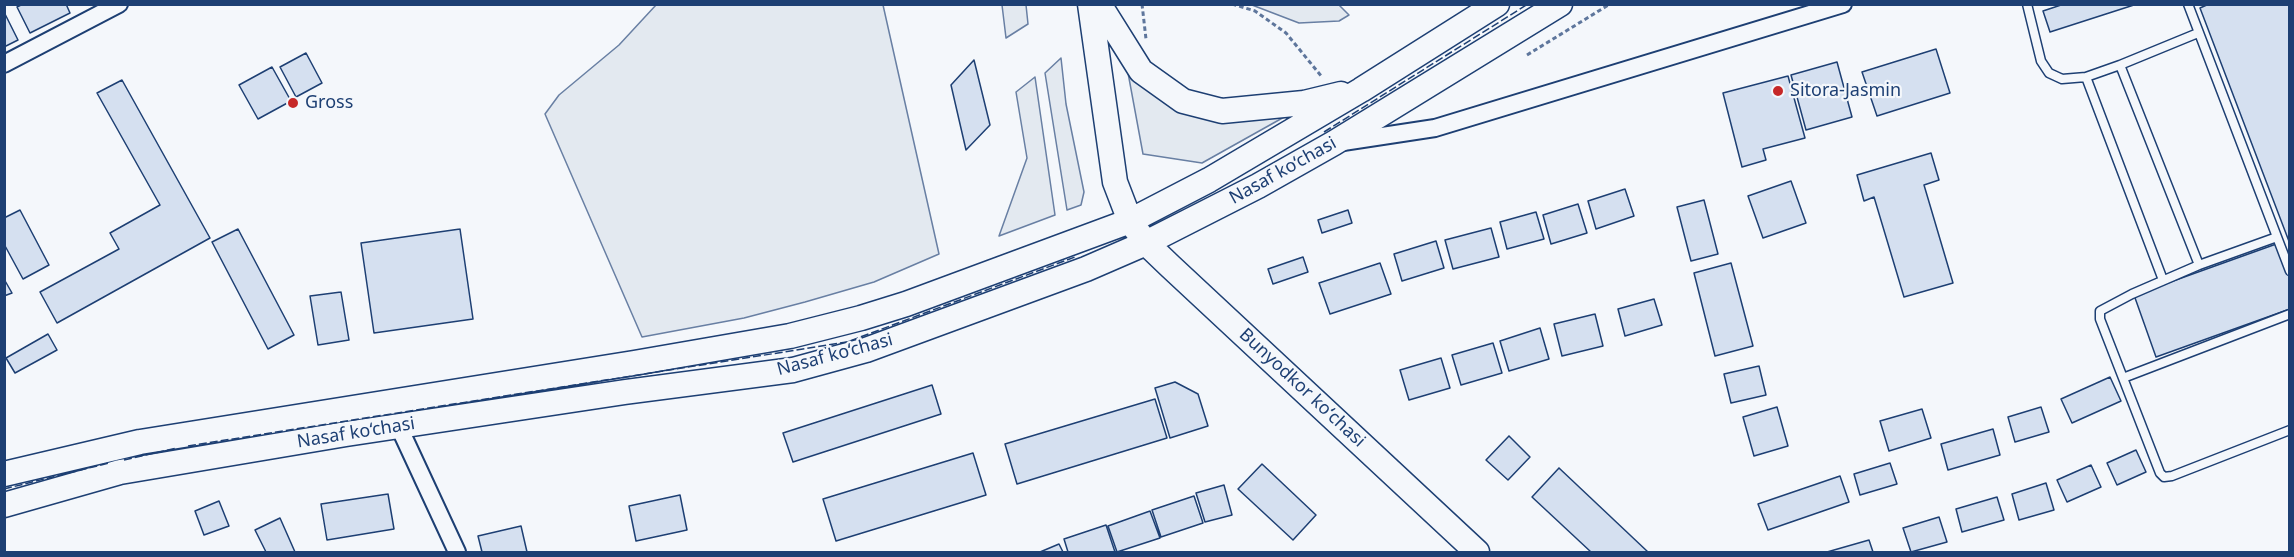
<!DOCTYPE html>
<meta charset="utf-8">
<style>
body{margin:0}
#map{position:relative;width:2294px;height:557px;overflow:hidden;background:#f4f7fb;font-family:"Noto Sans",sans-serif}
canvas{display:block}
.frame{position:absolute;inset:0;border:6px solid #1d3f73;pointer-events:none}
</style>
<div id="map">
<canvas width="2294" height="557"></canvas>
<div class="frame"></div>
</div>
<script>
const c = document.querySelector('canvas').getContext('2d');
c.lineJoin = 'round';
function fillPath(path, color) { c.fillStyle = color; c.fill(path, 'evenodd'); }
const poly = rows => new Path2D(rows.map(r => 'M' + r).join(''));
function stroke(path, color, width, dash) { c.strokeStyle = color; c.lineWidth = width; c.lineCap = dash ? 'butt' : 'round'; c.setLineDash(dash || []); c.stroke(path); }
function drawText(font, color, halo, rows, align = 'center') {
  c.font = font + ' "Noto Sans",sans-serif'; c.lineWidth = 4.5; c.setLineDash([]); c.textBaseline = 'middle'; c.strokeStyle = halo; c.fillStyle = color; for (const [text, x, y, turn = 0] of rows) {
    c.save(); c.translate(x, y); c.rotate((+turn || 0) * Math.PI / 180); c.textAlign = isNaN(turn) ? turn : align; if (halo) c.strokeText(text, 0, 0); c.fillText(text, 0, 0); c.restore();
  }
}
const green = poly([
 [656,5,883,5,939,254,874,282,805,302,744,318,642,337,545,114,559,95,619,45,656,5],
 [1002,5,1026,5,1028,24,1006,38,1002,5],
 [1252,5,1339,5,1349,15,1339,21,1299,23,1252,5],
 [1061,58,1066,104,1084,192,1081,205,1067,210,1045,73,1061,58],
 [1126,62,1151,89,1286,116,1202,163,1143,154,1126,62],
 [1035,77,1055,215,999,236,1027,158,1016,92,1035,77]
]);
fillPath(green, '#e3e9f0');
stroke(green, '#687fa3', 1.5);
const building = poly([
 [23,4,66,4,70,13,30,33,17,7,23,4],
 [2064,4,2137,4,2050,32,2043,11,2064,4],
 [2209,4,2290,4,2290,244,2200,8,2209,4],
 [5,14,18,40,4,47,4,15,5,14],
 [1936,49,1950,93,1877,116,1862,72,1936,49],
 [306,53,322,83,296,97,280,67,306,53],
 [974,60,990,125,966,150,951,85,974,60],
 [1837,62,1852,117,1806,130,1791,75,1837,62],
 [272,67,291,101,258,119,239,85,272,67],
 [1788,76,1805,138,1763,149,1766,160,1742,167,1723,93,1788,76],
 [122,80,210,238,57,323,40,292,119,249,110,233,160,205,97,93,122,80],
 [1931,153,1939,180,1924,185,1953,283,1904,297,1874,197,1864,201,1857,175,1931,153],
 [1791,181,1806,223,1763,238,1748,196,1791,181],
 [1625,189,1634,216,1596,229,1588,201,1625,189],
 [1704,200,1718,254,1691,261,1677,207,1704,200],
 [1578,204,1587,233,1551,244,1543,215,1578,204],
 [20,210,49,265,23,279,4,244,4,218,20,210],
 [1348,210,1352,223,1322,233,1318,220,1348,210],
 [1536,212,1544,239,1507,249,1500,222,1536,212],
 [1491,228,1499,257,1453,269,1445,240,1491,228],
 [238,229,294,335,268,349,212,242,238,229],
 [460,229,473,319,374,333,361,243,460,229],
 [1436,241,1444,268,1402,281,1394,254,1436,241],
 [2279,243,2290,272,2290,309,2156,357,2134,295,2279,243],
 [1303,257,1308,272,1273,284,1268,269,1303,257],
 [1380,263,1391,294,1330,314,1319,283,1380,263],
 [1731,263,1753,346,1715,356,1694,273,1731,263],
 [4,279,12,293,4,296,4,279],
 [341,292,349,340,318,345,310,296,341,292],
 [1654,299,1662,325,1625,336,1618,309,1654,299],
 [1595,314,1603,346,1562,356,1554,324,1595,314],
 [1540,328,1549,359,1509,371,1500,341,1540,328],
 [48,334,57,350,15,373,6,358,48,334],
 [1493,343,1502,373,1461,385,1452,355,1493,343],
 [1441,358,1450,388,1409,400,1400,370,1441,358],
 [1759,366,1766,395,1731,403,1724,374,1759,366],
 [2110,377,2121,401,2072,423,2061,399,2110,377],
 [1175,382,1198,394,1208,426,1170,438,1155,388,1175,382],
 [932,385,941,414,793,462,783,433,932,385],
 [1155,399,1167,438,1017,484,1005,444,1155,399],
 [1777,407,1788,446,1754,456,1743,417,1777,407],
 [2041,407,2049,432,2015,442,2008,417,2041,407],
 [1922,409,1931,438,1889,451,1880,421,1922,409],
 [1993,429,2000,455,1948,470,1941,444,1993,429],
 [1509,436,1530,457,1508,480,1486,460,1509,436],
 [2136,450,2146,472,2117,485,2107,463,2136,450],
 [973,453,986,495,836,541,823,499,973,453],
 [1890,463,1897,484,1860,495,1854,474,1890,463],
 [1262,464,1316,515,1293,540,1238,489,1262,464],
 [2091,465,2101,487,2067,502,2057,480,2091,465],
 [1559,468,1648,552,1591,552,1532,497,1559,468],
 [1840,476,1849,502,1768,530,1758,504,1840,476],
 [2046,483,2054,510,2019,520,2012,494,2046,483],
 [1224,485,1232,515,1205,522,1196,493,1224,485],
 [388,494,394,529,327,540,321,504,388,494],
 [680,495,687,530,636,541,629,506,680,495],
 [1194,496,1203,523,1161,537,1152,510,1194,496],
 [1997,497,2004,520,1962,532,1956,509,1997,497],
 [219,501,229,526,204,535,195,511,219,501],
 [1150,511,1160,538,1117,552,1108,526,1150,511],
 [1939,517,1947,542,1911,552,1903,528,1939,517],
 [280,518,295,552,266,552,255,530,280,518],
 [1106,525,1115,552,1068,552,1064,539,1106,525],
 [521,526,527,552,482,552,478,536,521,526],
 [1869,540,1873,552,1827,552,1869,540],
 [1059,544,1063,552,1040,552,1059,544]
]);
fillPath(building, '#d5e0f0');
stroke(building, '#1d3f73', 1.5);
const service = poly([
 [2027,4,2041,61,2049,73,2062,79,2086,77,2120,65,2199,265],
 [2188,4,2290,271],
 [2120,65,2198,33],
 [2086,77,2163,280],
 [2277,237,2199,265,2132,294,2100,311,2100,319,2160,473,2164,477,2172,476,2290,430],
 [2123,378,2290,314]
]);
const minor = poly([
 [4,64,119,4],
 [1343,142,1435,128,1843,4],
 [399,427,457,552]
]);
const secondary = poly([
 [1090,4,1115,182,1130,221,1146,243,1170,266,1477,552],
 [1099,4,1141,71,1183,101,1222,111,1304,103,1341,94],
 [4,474,140,442,634,363,790,336,861,318,906,304,1130,221,1209,180,1361,90,1497,4],
 [4,505,120,472,346,434,625,392,793,370,866,350,1086,269,1146,243,1258,186,1334,143,1560,4]
]);
stroke(service, '#1d3f73', 11);
stroke(minor, '#1d3f73', 20);
stroke(secondary, '#1d3f73', 27);
stroke(poly([
 [1142,4,1146,39],
 [1232,4,1255,11,1286,33,1322,77],
 [1527,55,1610,4]
]), '#5e769c', 3, [4.5, 3]);
stroke(service, '#f4f7fb', 8);
stroke(minor, '#f4f7fb', 16);
stroke(secondary, '#f4f7fb', 24);
stroke(poly([
 [1324,132,1528,4],
 [188,446,847,342,1075,257],
 [124,460,177,448],
 [4,489,109,463]
]), '#1d3f73', 1.5, [8, 3]);
for (const [x, y, r, color] of [
 [1778,91,6,"#c62828"],
 [293,103,6,"#c62828"]
]) { const dot = new Path2D(); dot.arc(x, y, r, 0, 2 * Math.PI); c.fillStyle = color; c.fill(dot); stroke(dot, '#f4f7fb', 2); }
drawText('18px', '#1d3f73', '#f4f7fb', [
 ["Sitora-Jasmin",1790,91],
 ["Gross",305,103]
], 'left');
drawText('18px', '#1d3f73', '#f4f7fb', [
 ["Nasaf ko‘chasi",1283,171,-29],
 ["Nasaf ko‘chasi",835,355,-15],
 ["Bunyodkor koʻchasi",1302,388,43],
 ["Nasaf ko‘chasi",356,433,-9]
]);
</script>
